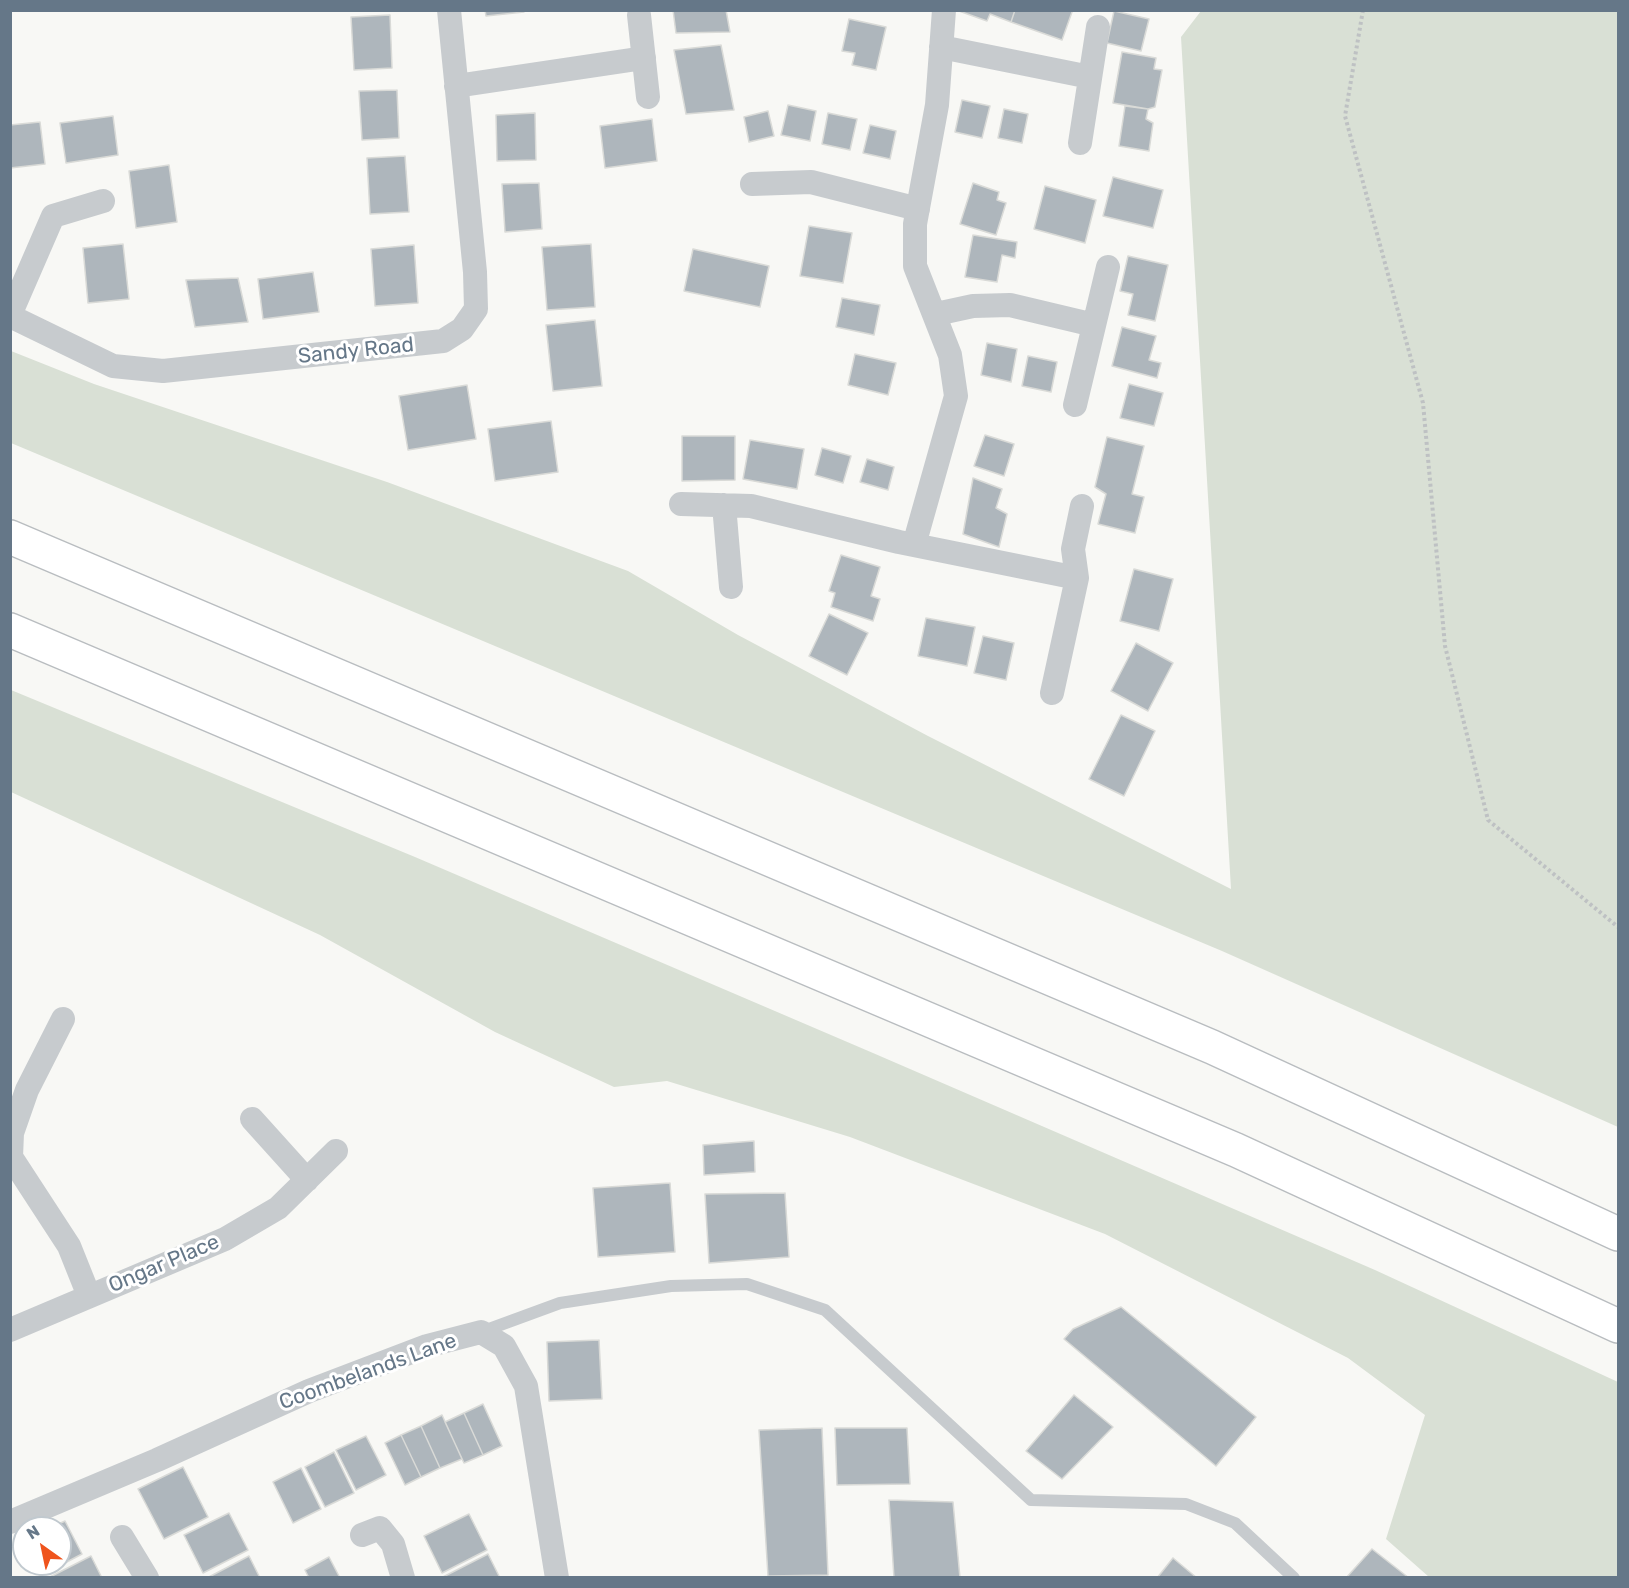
<!DOCTYPE html>
<style>
body{margin:0}
#map{position:relative;width:1629px;height:1588px;overflow:hidden;background:#f8f8f5;font-family:Rubik,sans-serif}
canvas{display:block}
.frame{position:absolute;inset:0;border:12px solid #657788;pointer-events:none}
.north{position:absolute;left:12px;top:1516px;width:60px;height:60px;box-sizing:border-box;background:#fff;border:2px solid #c1c9cf;border-radius:50%;rotate:327deg;font-size:16px;font-weight:700;line-height:24px;text-align:center;color:#657788}
.north::after{content:'';display:block;margin:auto;width:21px;height:27px;background:#ef541d;clip-path:polygon(50% 0,100% 100%,50% 72%,0 100%)}
</style>
<div id="map">
<canvas width="1629" height="1588"></canvas>
<div class="frame"></div>
<div class="north">N</div>
</div>
<script>
const c = document.querySelector('canvas').getContext('2d');
c.lineJoin = 'round';
function fillPath(path, color) { c.fillStyle = color; c.fill(path, 'evenodd'); }
const poly = rows => new Path2D(rows.map(r => 'M' + r).join(''));
function stroke(path, color, width, dash) { c.strokeStyle = color; c.lineWidth = width; c.lineCap = dash ? 'butt' : 'round'; c.setLineDash(dash || []); c.stroke(path); }
function drawText(font, color, halo, rows, align = 'center') {
  c.font = font + ' Rubik,sans-serif'; c.lineWidth = 6; c.setLineDash([]); c.textBaseline = 'middle'; c.strokeStyle = halo; c.fillStyle = color; for (const [text, x, y, turn = 0] of rows) {
    c.save(); c.translate(x, y); c.rotate((+turn || 0) * Math.PI / 180); c.textAlign = isNaN(turn) ? turn : align; if (halo) c.strokeText(text, 0, 0); c.fillText(text, 0, 0); c.restore();
  }
}
fillPath(poly([
 [1201,11,1618,11,1618,1127,1222,951,11,443,11,351,94,384,387,482,628,571,738,635,928,736,1231,889,1181,37],
 [11,690,415,857,873,1053,1375,1270,1618,1382,1618,1577,1429,1577,1386,1539,1425,1415,1348,1358,1105,1234,850,1137,667,1081,614,1087,495,1032,320,935,11,792]
]), '#d9e0d5');
const building = poly([
 [485,10,524,10,524,12,486,16,485,10],
 [673,10,726,10,730,32,676,33,673,10],
 [1015,10,1069,10,1072,12,1062,40,1011,22,1015,10],
 [1015,10,1011,22,990,14,987,21,959,11,1015,10],
 [1114,11,1149,19,1141,51,1107,43,1114,11],
 [390,15,392,68,354,70,351,17,390,15],
 [849,19,886,27,876,70,852,65,855,53,842,51,849,19],
 [721,45,734,110,686,114,674,50,721,45],
 [1122,52,1156,58,1154,69,1162,70,1155,107,1148,109,1113,103,1122,52],
 [397,90,399,138,362,140,359,91,397,90],
 [962,100,990,106,982,138,955,132,962,100],
 [788,105,816,111,810,141,781,135,788,105],
 [1125,106,1148,109,1146,119,1153,123,1149,151,1119,146,1125,106],
 [1004,109,1028,114,1022,143,998,138,1004,109],
 [768,111,774,136,749,142,744,117,768,111],
 [535,113,536,160,497,161,496,115,535,113],
 [828,113,857,119,850,150,822,144,828,113],
 [113,116,118,155,66,163,60,123,113,116],
 [652,119,657,161,605,168,600,126,652,119],
 [40,122,45,164,10,168,10,125,40,122],
 [870,125,896,131,890,159,863,153,870,125],
 [405,156,409,212,370,214,367,158,405,156],
 [169,165,177,222,136,228,129,171,169,165],
 [1113,177,1163,190,1153,228,1103,216,1113,177],
 [539,183,542,229,505,232,502,184,539,183],
 [973,183,999,192,997,200,1006,203,996,235,960,224,973,183],
 [1045,186,1096,200,1085,243,1034,229,1045,186],
 [809,226,852,233,843,283,800,276,809,226],
 [973,235,1017,242,1015,258,1002,255,997,282,965,277,973,235],
 [123,244,129,299,88,303,83,248,123,244],
 [591,244,595,307,547,310,542,247,591,244],
 [414,245,418,303,375,306,371,249,414,245],
 [693,249,769,266,760,307,684,291,693,249],
 [1128,256,1168,265,1155,321,1128,315,1133,294,1120,291,1128,256],
 [313,272,319,312,263,319,258,279,313,272],
 [238,278,248,322,195,327,186,280,238,278],
 [842,298,880,305,874,335,836,327,842,298],
 [595,320,602,386,553,391,546,325,595,320],
 [1122,327,1156,336,1149,360,1161,363,1157,378,1112,366,1122,327],
 [987,343,1017,349,1011,382,981,375,987,343],
 [855,354,896,363,888,395,848,385,855,354],
 [1028,356,1057,362,1051,392,1022,386,1028,356],
 [1129,384,1163,393,1154,426,1120,418,1129,384],
 [467,385,476,439,408,450,399,396,467,385],
 [551,421,558,472,495,481,488,429,551,421],
 [985,435,1014,444,1004,476,974,466,985,435],
 [682,436,735,436,735,480,682,481,682,436],
 [1107,437,1144,446,1132,494,1144,497,1135,533,1098,524,1106,494,1095,487,1107,437],
 [750,440,804,449,797,489,743,479,750,440],
 [822,448,851,456,843,483,815,475,822,448],
 [867,459,894,467,888,490,860,482,867,459],
 [973,478,1002,489,996,508,1007,514,999,547,963,534,973,478],
 [841,555,880,567,871,596,880,599,873,621,831,607,835,593,829,591,841,555],
 [1134,569,1173,579,1159,631,1120,621,1134,569],
 [829,614,868,633,847,675,809,656,829,614],
 [926,618,975,627,967,666,918,656,926,618],
 [983,636,1014,643,1006,680,974,673,983,636],
 [1136,643,1173,663,1148,711,1111,691,1136,643],
 [1121,715,1155,731,1124,796,1089,779,1121,715],
 [754,1141,755,1172,704,1175,703,1145,754,1141],
 [670,1183,675,1252,598,1257,593,1188,670,1183],
 [785,1193,789,1257,709,1263,705,1194,785,1193],
 [1121,1307,1256,1417,1216,1466,1064,1339,1073,1329,1121,1307],
 [599,1340,602,1399,549,1401,547,1342,599,1340],
 [1074,1395,1113,1427,1062,1479,1026,1451,1074,1395],
 [483,1404,502,1446,483,1455,464,1413,483,1404],
 [464,1413,483,1455,464,1463,445,1422,464,1413],
 [442,1415,462,1459,440,1468,421,1426,442,1415],
 [421,1426,440,1468,421,1477,401,1435,421,1426],
 [822,1428,828,1575,768,1576,759,1430,822,1428],
 [835,1428,907,1428,910,1484,837,1485,835,1428],
 [401,1435,421,1477,405,1485,385,1443,401,1435],
 [366,1436,386,1475,356,1490,336,1450,366,1436],
 [334,1452,354,1493,325,1507,305,1467,334,1452],
 [183,1467,208,1517,164,1539,138,1489,183,1467],
 [301,1468,321,1509,293,1523,273,1482,301,1468],
 [889,1500,953,1502,960,1578,894,1578,889,1500],
 [229,1513,248,1550,203,1573,184,1535,229,1513],
 [469,1514,487,1550,442,1573,424,1536,469,1514],
 [65,1521,82,1554,40,1576,33,1564,60,1564,60,1528,50,1528,65,1521],
 [1372,1549,1409,1578,1346,1578,1372,1549],
 [488,1554,500,1578,443,1578,443,1577,488,1554],
 [91,1556,102,1578,48,1578,91,1556],
 [249,1556,260,1578,207,1578,249,1556],
 [329,1557,340,1578,309,1578,305,1570,329,1557],
 [1173,1558,1197,1578,1157,1578,1173,1558]
]);
fillPath(building, '#aeb6bc');
stroke(building, '#d9dad7', 1.5);
const highway = poly([
 [10,537,1212,1047,1618,1234],
 [10,630,1236,1150,1618,1326]
]);
stroke(highway, '#b9bdc0', 36);
stroke(poly([
 [1363,10,1345,116,1423,403,1445,646,1488,820,1618,927]
]), '#bec1c3', 4, [3, 3]);
stroke(poly([
 [481,1332,560,1303,671,1286,747,1284,825,1310,1031,1500,1186,1504,1235,1523,1294,1578]
]), '#c7cbce', 12);
stroke(poly([
 [639,15,648,97],
 [941,47,1090,77],
 [456,86,644,58],
 [1080,143,1098,27],
 [752,184,811,182,918,209],
 [936,314,973,306,1010,305,1094,325],
 [10,315,53,216,103,201],
 [10,316,113,366,163,371,443,341,462,329,476,309,475,272,449,10],
 [1075,405,1108,267],
 [681,504,751,506,899,542,1077,578],
 [724,505,731,587],
 [914,545,956,396,950,355,915,266,915,224,937,105,944,10],
 [1052,693,1077,578,1073,549,1082,506],
 [63,1019,27,1090,12,1133,11,1157,69,1246,89,1296],
 [252,1119,307,1180],
 [10,1330,225,1239,278,1208,336,1151],
 [10,1522,157,1460,309,1391,427,1346,481,1332,504,1346,526,1386,557,1578],
 [362,1535,380,1528,393,1544,403,1578],
 [122,1537,147,1578]
]), '#c7cbce', 24);
stroke(highway, '#fff', 33);
drawText('21px', '#657788', '#fff', [
 ["Sandy Road",356,351,-6],
 ["Ongar Place",164,1264,-23],
 ["Coombelands Lane",368,1372,-20]
]);
</script>
